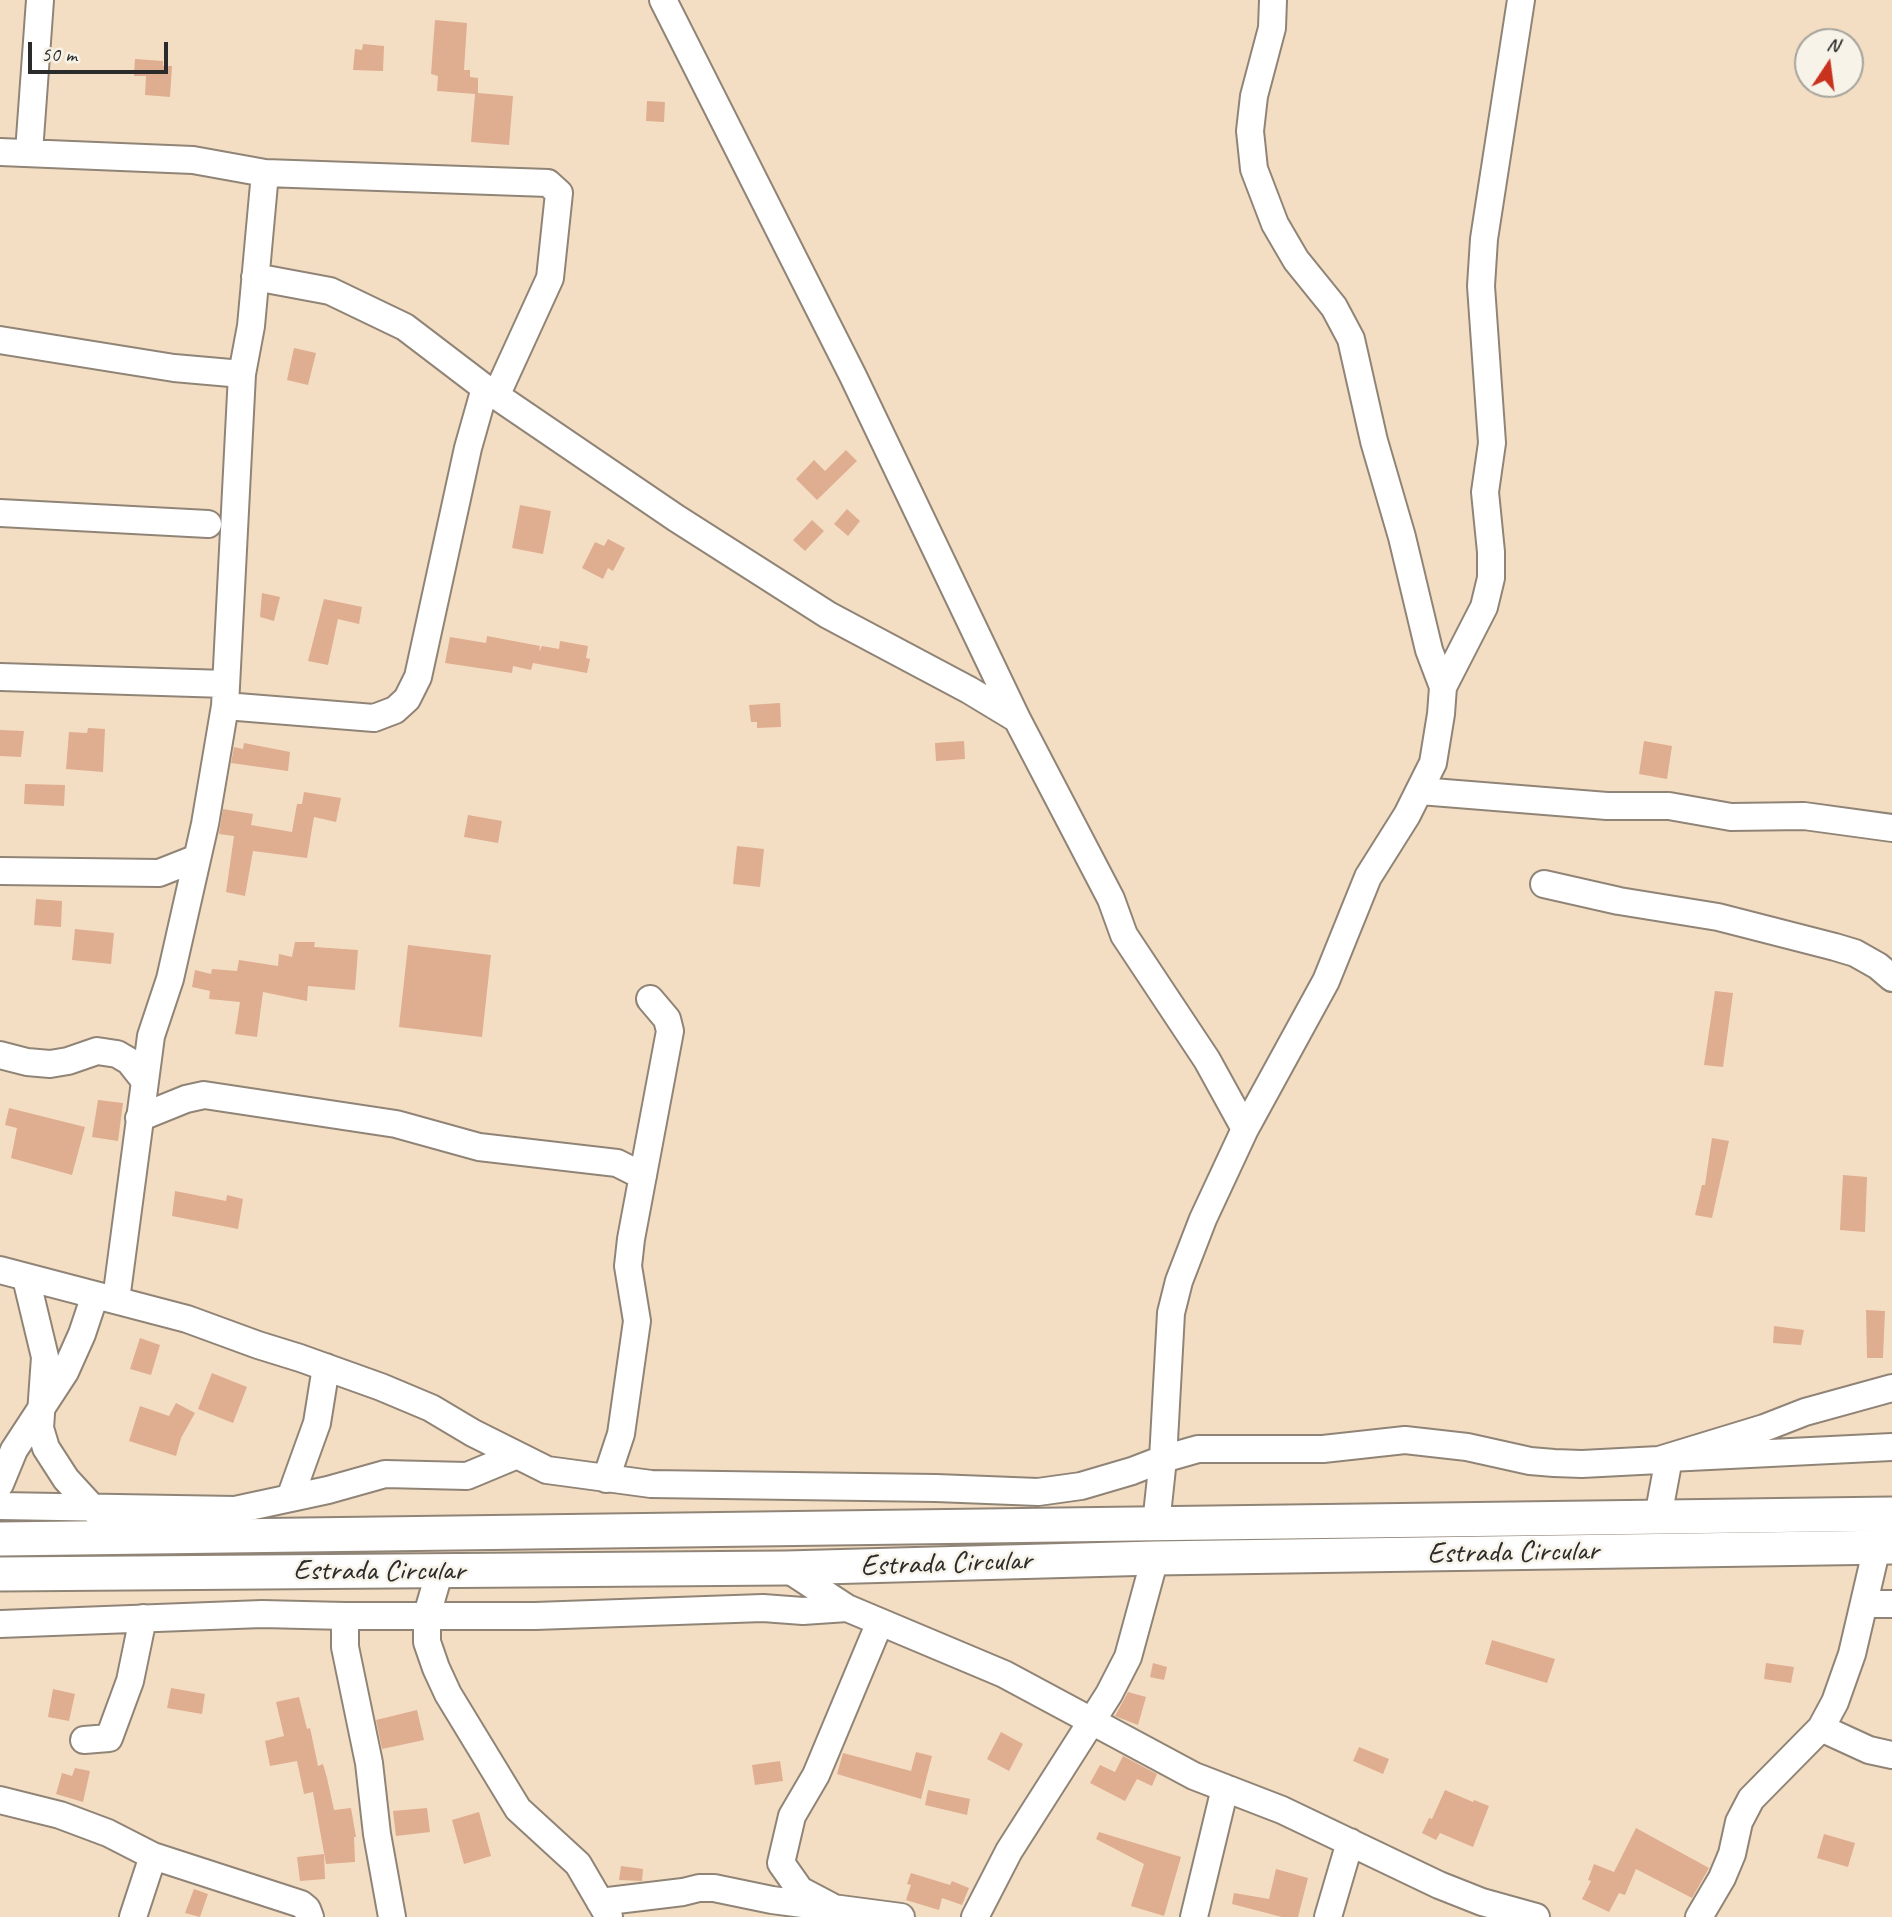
<!DOCTYPE html>
<style>
body{margin:0}
#map{position:relative;width:1892px;height:1917px;overflow:hidden;background:#f4dec3;font-family:Caveat,sans-serif}
canvas{display:block}
.north{position:absolute;left:1794px;top:28px;width:70px;height:70px;box-sizing:border-box;background:#f7f3e8;border:2px solid #a5a39c;border-radius:50%;rotate:13deg;font-size:19px;font-weight:700;line-height:28px;text-align:center;color:#2b2b2b}
.north::after{content:'';display:block;margin:auto;width:24px;height:32px;background:#c8321e;clip-path:polygon(50% 0,100% 100%,50% 72%,0 100%)}
.scale{position:absolute;left:28px;top:42px;width:140px;height:32px;box-sizing:border-box;border:4px solid #2b2b2b;border-top:0;padding-left:9px;font-size:21px;line-height:24px;white-space:nowrap;color:#2b2b2b;-webkit-text-stroke:5px #f7f3e8;paint-order:stroke}
</style>
<div id="map">
<canvas width="1892" height="1917"></canvas>
<div class="north">N</div>
<div class="scale">50 m</div>
</div>
<script>
const c = document.querySelector('canvas').getContext('2d');
c.lineJoin = 'round';
function fillPath(path, color) { c.fillStyle = color; c.fill(path, 'evenodd'); }
const poly = rows => new Path2D(rows.map(r => 'M' + r).join(''));
function stroke(path, color, width, dash) { c.strokeStyle = color; c.lineWidth = width; c.lineCap = dash ? 'butt' : 'round'; c.setLineDash(dash || []); c.stroke(path); }
function drawText(font, color, halo, rows, align = 'center') {
  c.font = font + ' Caveat,sans-serif'; c.lineWidth = 5; c.setLineDash([]); c.textBaseline = 'middle'; c.strokeStyle = halo; c.fillStyle = color; for (const [text, x, y, turn = 0] of rows) {
    c.save(); c.translate(x, y); c.rotate((+turn || 0) * Math.PI / 180); c.textAlign = isNaN(turn) ? turn : align; if (halo) c.strokeText(text, 0, 0); c.fillText(text, 0, 0); c.restore();
  }
}
fillPath(poly([
 [435,20,467,23,464,70,470,70,470,77,478,78,478,93,513,96,509,145,471,142,475,94,437,91,438,76,431,74],
 [363,44,384,46,383,71,353,70,355,49,362,50],
 [135,59,163,61,163,66,172,66,170,97,145,95,146,76,134,76],
 [647,101,665,102,664,122,646,121],
 [294,348,316,353,308,385,287,380],
 [846,450,857,461,817,500,796,479,814,460,825,471],
 [520,505,551,511,543,554,512,548],
 [847,509,860,521,848,536,834,524],
 [812,520,824,531,805,551,793,540],
 [608,539,625,548,613,571,608,568,603,579,582,568,595,542,604,546],
 [262,593,280,597,274,621,260,617],
 [324,599,362,607,359,624,338,619,328,665,308,661],
 [487,636,540,646,539,652,542,646,559,649,560,641,588,646,586,658,590,659,587,673,533,663,531,670,513,666,512,673,445,663,450,637,486,643],
 [780,703,781,727,757,728,757,722,751,722,749,705],
 [88,728,105,729,103,772,66,769,69,732,87,733],
 [0,730,24,731,21,757,0,756],
 [964,741,965,759,936,761,935,743],
 [1644,741,1672,746,1667,779,1639,774],
 [244,743,290,752,288,771,231,763,234,747,243,749],
 [25,784,65,785,64,806,24,804],
 [304,792,341,798,336,822,314,817,307,858,253,851,245,896,226,892,234,836,219,834,223,809,253,814,251,825,292,832,297,804,302,804],
 [468,815,502,821,498,843,464,837],
 [737,846,764,849,760,887,733,884],
 [36,899,62,901,61,927,34,925],
 [75,929,114,933,111,964,72,960],
 [295,942,315,942,314,947,358,950,355,990,308,986,307,1001,263,992,257,1037,235,1034,240,1002,209,999,210,991,192,987,195,970,211,974,212,969,237,971,239,960,278,966,279,954,292,957],
 [408,945,491,955,482,1037,399,1027],
 [1715,991,1733,993,1723,1067,1704,1065],
 [98,1100,123,1103,118,1141,92,1137],
 [9,1108,85,1127,72,1175,11,1158,17,1128,5,1125],
 [1712,1138,1729,1141,1712,1218,1695,1215,1702,1185,1705,1185],
 [1843,1175,1867,1177,1865,1232,1840,1230],
 [175,1191,226,1201,227,1195,243,1199,238,1229,172,1216],
 [1866,1310,1885,1311,1883,1358,1867,1358],
 [1774,1326,1804,1330,1801,1345,1773,1343],
 [140,1338,160,1345,151,1375,130,1369],
 [212,1373,247,1387,233,1423,198,1409],
 [176,1403,195,1413,181,1438,176,1456,129,1441,140,1406,169,1416],
 [1492,1640,1555,1659,1547,1683,1485,1664],
 [1153,1663,1167,1667,1164,1680,1150,1677],
 [1766,1663,1794,1667,1791,1683,1764,1679],
 [171,1688,205,1694,202,1714,167,1708],
 [53,1689,75,1694,69,1721,48,1717],
 [1128,1692,1146,1697,1138,1725,1115,1716],
 [299,1697,307,1729,310,1728,318,1766,323,1764,327,1778,334,1810,351,1808,356,1837,354,1837,355,1862,326,1864,313,1792,304,1794,297,1761,270,1766,265,1741,284,1736,276,1702],
 [417,1710,424,1740,382,1749,376,1720],
 [1001,1732,1023,1744,1009,1771,987,1759],
 [1359,1747,1389,1759,1383,1774,1353,1761],
 [916,1752,932,1756,921,1799,837,1774,843,1753,911,1771],
 [1123,1756,1157,1774,1152,1786,1137,1779,1125,1801,1090,1783,1100,1765,1115,1772],
 [780,1761,783,1781,755,1785,752,1765],
 [75,1768,90,1771,83,1802,56,1794,62,1773,72,1776],
 [928,1790,970,1799,967,1815,925,1805],
 [1445,1790,1473,1802,1474,1800,1489,1806,1473,1847,1440,1833,1436,1840,1422,1833,1429,1818,1432,1819],
 [427,1808,430,1832,396,1836,393,1811],
 [479,1812,491,1856,464,1864,452,1820],
 [1636,1828,1709,1868,1692,1898,1636,1869,1625,1895,1619,1893,1609,1912,1582,1899,1591,1881,1588,1880,1594,1864,1614,1872],
 [1099,1832,1181,1857,1164,1916,1131,1906,1144,1864,1096,1839],
 [1824,1834,1855,1843,1848,1867,1817,1858],
 [324,1854,325,1879,300,1881,297,1857],
 [621,1866,643,1869,642,1881,619,1880],
 [1276,1869,1308,1878,1298,1917,1282,1917,1232,1904,1234,1893,1269,1899],
 [911,1873,950,1885,952,1881,969,1888,962,1905,942,1898,939,1910,906,1900,911,1885,907,1884],
 [194,1889,208,1894,200,1917,185,1913]
]), '#dfad90');
const minor = poly([
 [663,0,853,376,1017,719,1111,899,1124,935,1207,1060,1245,1129],
 [0,152,193,160,265,173,548,183,559,193,550,278,496,396],
 [29,152,40,0],
 [255,277,330,291,405,327,485,388,676,518,828,615,969,690,1017,719],
 [0,340,174,368,242,374,251,326,265,173],
 [0,513,208,524],
 [0,677,226,684],
 [1443,687,1484,607,1491,578,1491,552,1485,492,1492,443,1481,286,1484,239,1521,0],
 [225,706,374,718,395,710,407,699,418,677,468,448,485,388],
 [1420,791,1607,806,1669,806,1731,817,1804,816,1892,828],
 [0,871,159,873,197,858],
 [1544,884,1619,901,1718,917,1835,947,1855,953,1878,966,1892,978],
 [0,1055,27,1062,50,1064,68,1061,97,1051,117,1054,129,1061,144,1080],
 [139,1118,186,1099,204,1095,396,1124,479,1147,617,1163,643,1176],
 [0,1270,187,1319,258,1345,300,1358,381,1387,431,1408,473,1433,547,1470,651,1484,936,1488,1038,1492,1081,1486,1132,1471,1163,1459,1198,1449,1323,1449,1405,1440,1467,1447,1530,1461,1554,1463,1582,1464,1659,1460,1764,1428,1805,1412,1892,1388],
 [26,1278,45,1357,40,1428,46,1448,66,1479,100,1516],
 [116,1300,151,1036,170,979,205,824,225,706,242,374],
 [606,1479,621,1434,637,1321,628,1266,631,1239,670,1031,667,1019,650,999],
 [0,1484,14,1450,65,1372,82,1334,95,1295],
 [290,1498,317,1423,326,1367],
 [0,1506,235,1510,328,1490,385,1474,467,1476,515,1456],
 [1658,1517,1669,1458,1892,1447],
 [1156,1524,1163,1459,1171,1313,1179,1281,1203,1219,1245,1129,1326,981,1368,877,1407,815,1433,763,1441,714,1443,687,1429,650,1402,537,1374,441,1351,339,1334,307,1296,260,1275,224,1254,169,1250,131,1254,96,1272,28,1273,0],
 [786,1568,847,1608,1004,1674,1194,1776,1282,1810,1439,1885,1482,1902,1536,1917],
 [440,1570,427,1615,427,1642,436,1668,448,1694,518,1809,578,1864,609,1917],
 [1864,1604,1892,1604],
 [345,1616,345,1647,369,1763,377,1834,392,1917],
 [0,1624,262,1614,345,1616,535,1616,763,1608,803,1611,847,1608],
 [1821,1728,1869,1750,1892,1755],
 [84,1740,109,1738,130,1681,143,1618],
 [0,1800,60,1815,108,1833,153,1856,301,1904,307,1909,310,1917],
 [600,1902,683,1892,699,1888,714,1888,772,1900,901,1917],
 [836,1909,800,1890,781,1863,792,1816,816,1775,880,1622],
 [133,1917,153,1856],
 [975,1917,1009,1851,1109,1694,1128,1657,1155,1558],
 [1194,1917,1225,1788],
 [1328,1917,1350,1842],
 [1699,1917,1722,1878,1732,1854,1739,1822,1751,1799,1821,1728,1835,1702,1852,1654,1877,1547]
]);
const major = poly([
 [0,1539,1892,1514],
 [0,1574,786,1568,1155,1558,1892,1547]
]);
stroke(minor, '#908477', 30);
stroke(major, '#908477', 37);
stroke(minor, '#fff', 26);
stroke(major, '#fff', 33);
drawText('30px', '#2b2b2b', '#f7f3e8', [
 ["Estrada Circular",1513,1553,-1],
 ["Estrada Circular",946,1564,-2],
 ["Estrada Circular",379,1571]
]);
</script>
